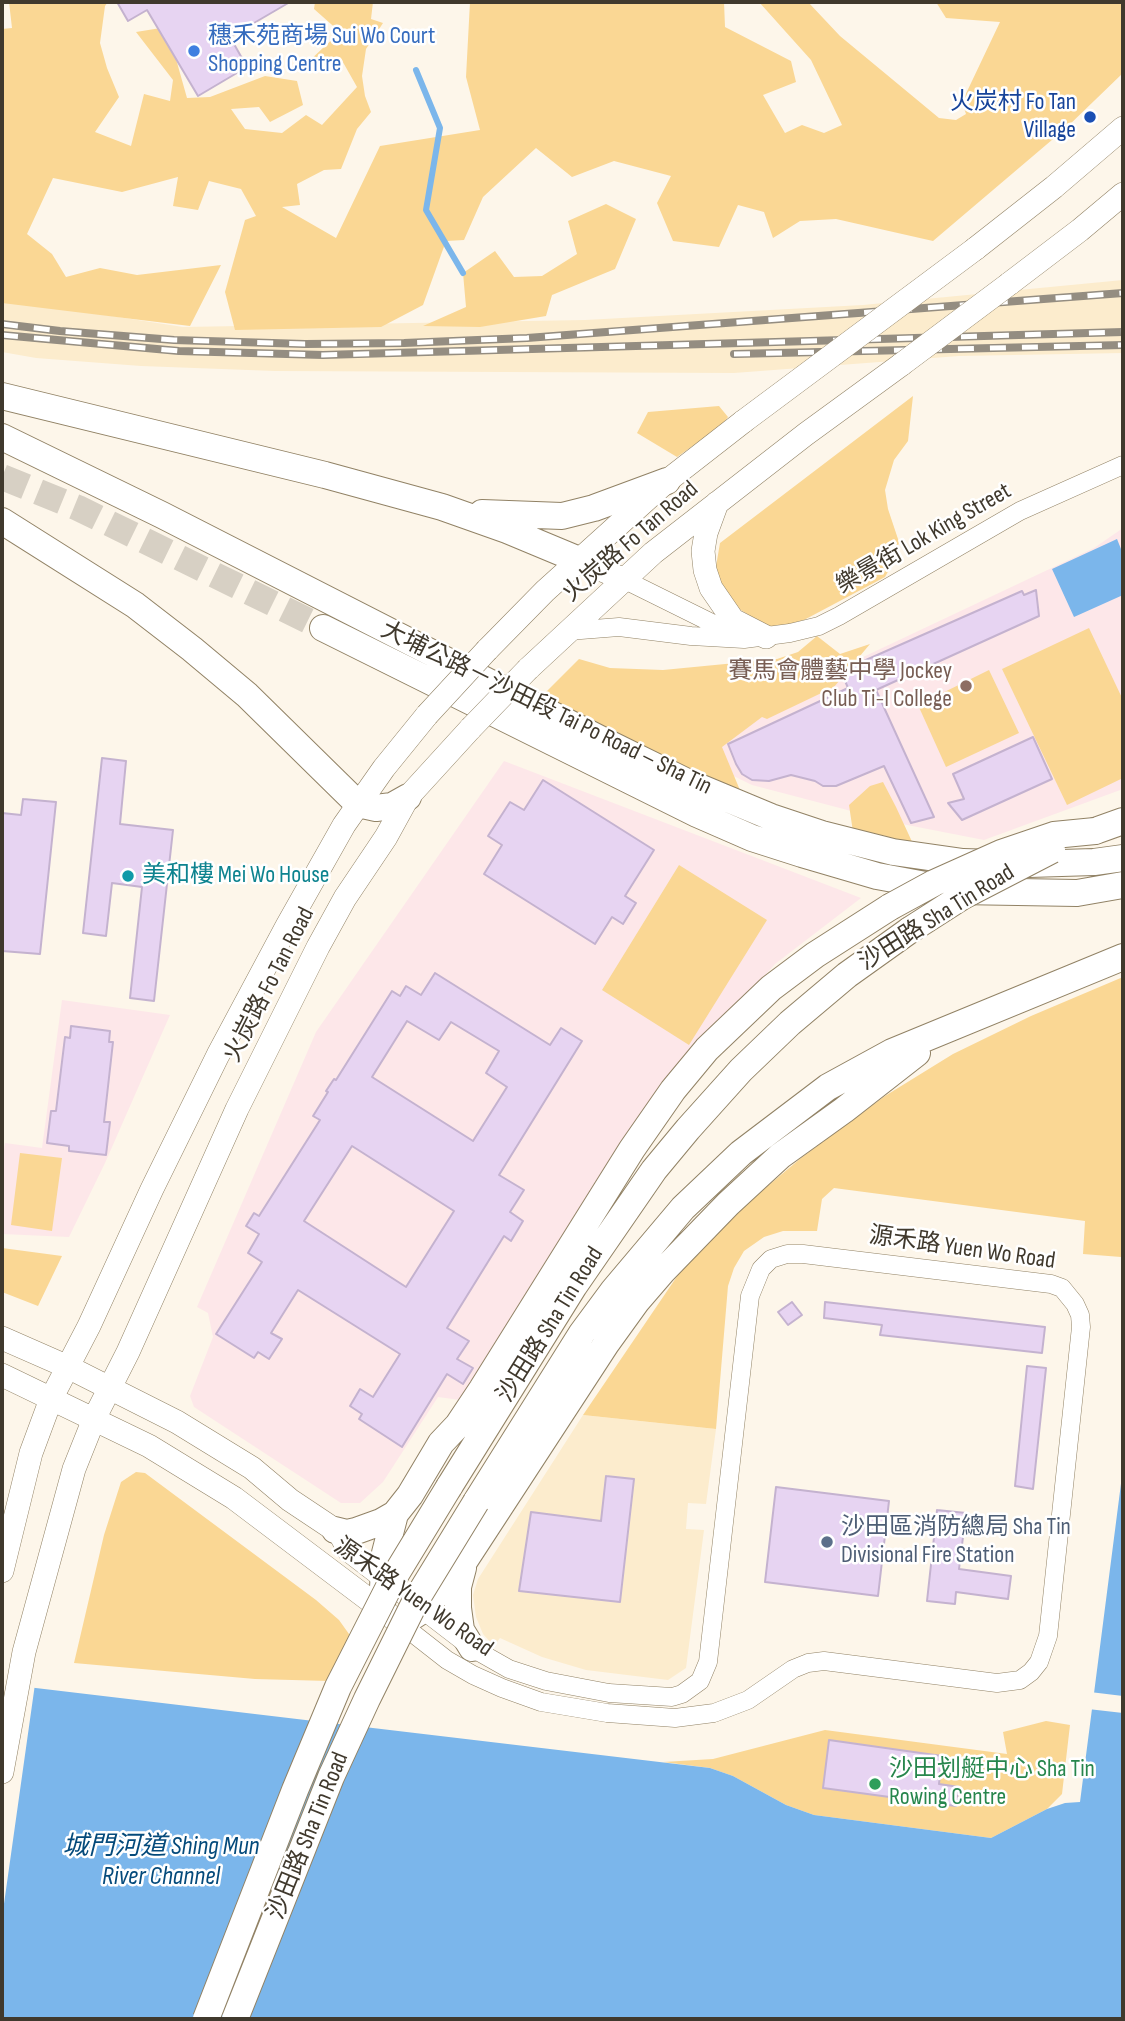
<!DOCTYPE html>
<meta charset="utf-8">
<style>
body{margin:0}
#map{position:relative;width:1125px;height:2021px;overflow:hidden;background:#fdf6ea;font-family:"Sofia Sans Condensed",sans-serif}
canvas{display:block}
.frame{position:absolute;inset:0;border:4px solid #40392d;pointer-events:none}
</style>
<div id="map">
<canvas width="1125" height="2021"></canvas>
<div class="frame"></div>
</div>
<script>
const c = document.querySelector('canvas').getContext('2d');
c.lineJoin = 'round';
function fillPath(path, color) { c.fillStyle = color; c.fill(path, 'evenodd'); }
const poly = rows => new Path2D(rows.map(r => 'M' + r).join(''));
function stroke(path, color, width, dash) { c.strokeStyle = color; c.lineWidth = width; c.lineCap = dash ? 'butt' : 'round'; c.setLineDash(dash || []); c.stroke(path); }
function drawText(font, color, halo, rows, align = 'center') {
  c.font = font + ' "Sofia Sans Condensed","Noto Sans TC",sans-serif'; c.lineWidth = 5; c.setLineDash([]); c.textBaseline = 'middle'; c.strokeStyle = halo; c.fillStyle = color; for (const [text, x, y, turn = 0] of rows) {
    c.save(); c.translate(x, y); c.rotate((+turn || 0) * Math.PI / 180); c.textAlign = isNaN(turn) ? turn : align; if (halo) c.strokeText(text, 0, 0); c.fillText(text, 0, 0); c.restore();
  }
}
fillPath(poly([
 [1123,280,1123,353,959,356,734,373,275,371,141,366,36,358,2,352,2,299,183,327,585,320,863,305],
 [583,1415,716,1429,706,1504,688,1503,686,1529,704,1530,686,1668,668,1680,586,1670,542,1657,500,1638,494,1646,483,1634,476,1617,473,1595,478,1579]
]), '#fceccd');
fillPath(poly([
 [1123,528,1123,789,984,840,897,823,752,785,699,759,774,705,842,667,1094,548],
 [504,761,861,898,775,964,679,1071,468,1401,438,1397,383,1482,360,1503,341,1503,194,1407,190,1396,213,1337,208,1313,197,1307,316,1032],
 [62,1000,170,1015,105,1163,69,1237,2,1234,2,1165,5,1143,42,1148]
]), '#fde7e9');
fillPath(poly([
 [9,2,108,2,105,6,100,43,107,68,119,97,95,132,131,146,144,94,170,101,173,80,136,32,167,27,187,98,210,97,265,76,297,81,303,105,270,122,259,107,231,109,245,129,282,133,306,115,322,125,357,87,340,57,313,73,308,62,340,32,314,9,315,2,373,2,371,19,383,23,366,49,362,76,365,96,371,112,357,129,341,169,324,170,297,184,300,205,282,207,336,238,380,146,480,130,466,77,470,2,724,2,725,27,791,61,796,82,763,95,785,133,802,125,824,133,842,125,811,60,759,2,808,2,840,36,939,118,956,120,966,114,962,102,1000,22,946,18,936,2,1123,2,1123,73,1066,128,933,241,836,219,800,221,773,238,764,212,738,205,719,247,673,241,657,203,671,176,614,161,572,177,536,148,483,197,464,240,446,241,423,305,381,327,235,330,225,292,245,220,256,216,241,189,209,181,198,210,173,206,178,177,122,192,53,178,27,234,52,254,66,277,100,268,137,275,221,265,190,326,2,303,2,29,12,28],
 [606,204,636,219,615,269,552,295,546,316,480,327,423,326,466,307,463,273,495,251,514,277,542,276,577,254,568,221],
 [913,396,908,441,894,460,885,490,888,509,899,542,895,559,885,577,804,620,771,629,736,607,715,572,720,543],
 [719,406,728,417,721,426,677,457,637,433,648,412],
 [1089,628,1123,700,1123,778,1067,805,1002,669],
 [817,636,840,654,870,644,834,687,767,719,762,717,722,747,742,795,541,697,579,659,610,668,663,670,777,659,798,652],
 [989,670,1019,733,946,767,918,705],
 [883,782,896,807,914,846,900,848,886,836,853,832,849,805,870,786],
 [679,865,767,920,689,1045,602,990],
 [1123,977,1123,1241,1121,1257,1083,1254,1085,1221,834,1188,822,1199,817,1231,783,1231,764,1237,744,1251,734,1268,728,1286,716,1429,583,1415,682,1269,738,1211,801,1158,885,1096,953,1054,1031,1016],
 [20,1153,62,1158,52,1231,11,1225],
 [2,1248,62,1256,38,1306,2,1292],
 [136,1472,145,1473,316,1600,339,1620,349,1634,350,1642,329,1681,255,1679,74,1663,104,1535,121,1482],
 [1046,1721,1070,1725,1062,1794,1047,1809,991,1838,814,1815,786,1805,733,1776,710,1768,663,1762,713,1759,825,1730,1007,1754,1003,1732]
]), '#fad794');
fillPath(poly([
 [1117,539,1123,554,1123,595,1074,617,1052,569],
 [1123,1468,1123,2019,2,2019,2,1684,710,1768,733,1776,786,1805,814,1815,991,1838,1047,1809,1065,1803,1080,1802]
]), '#7bb6eb');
fillPath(poly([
 [2,1681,35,1684,2,1918],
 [1090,1692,1123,1696,1123,1713,1088,1709]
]), '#fdf6ea');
stroke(poly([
 [416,70,440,128,426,210,463,273]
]), '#7bb6eb', 6);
const building = poly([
 [117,2,290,2,230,37,247,67,198,96,147,10,128,21,117,2],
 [1036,590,1039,616,876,690,934,817,911,823,884,766,836,786,823,786,815,781,791,775,769,781,752,780,742,774,736,764,728,744,848,688,841,671,1022,591,1024,595,1036,590],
 [1033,737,1052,779,962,820,948,803,964,799,953,774,1033,737],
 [102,758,126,761,120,824,173,830,154,1001,130,998,142,887,112,883,106,936,83,933,102,758],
 [543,780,654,850,625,896,636,903,623,924,612,917,595,944,484,874,502,845,488,836,510,802,524,810,543,780],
 [23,799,56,802,40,954,2,951,2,813,21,815,23,799],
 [435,973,550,1045,561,1028,582,1041,499,1175,524,1190,510,1212,523,1221,511,1241,504,1236,447,1328,469,1341,457,1359,473,1368,463,1384,447,1374,402,1447,359,1419,362,1414,350,1406,360,1389,373,1397,400,1354,298,1290,271,1333,282,1339,269,1359,258,1352,254,1358,216,1334,262,1262,248,1253,259,1234,246,1226,254,1213,259,1216,320,1120,313,1116,328,1092,326,1091,334,1079,336,1080,392,991,400,996,406,986,421,995,435,973],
 [407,1021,439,1040,451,1022,499,1051,486,1073,507,1087,473,1141,372,1077,407,1021],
 [352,1146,454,1211,406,1287,304,1221,352,1146],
 [71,1026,110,1031,109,1042,113,1042,104,1122,110,1122,106,1155,69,1151,69,1146,47,1143,51,1111,56,1111,65,1037,70,1038,71,1026],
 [792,1302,802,1315,788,1325,778,1312,792,1302],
 [825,1302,1045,1327,1042,1353,880,1335,882,1325,824,1318,825,1302],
 [1027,1366,1046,1368,1033,1489,1015,1486,1027,1366],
 [606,1476,634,1479,620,1602,519,1591,531,1512,601,1521,606,1476],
 [776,1487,889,1501,878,1596,765,1582,776,1487],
 [937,1510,966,1513,959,1569,1011,1576,1008,1599,956,1592,955,1604,927,1601,937,1510],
 [829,1740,942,1756,939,1784,959,1787,956,1806,823,1788,829,1740]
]);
fillPath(building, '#e7d4f2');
stroke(building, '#c4b2cf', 2);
stroke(poly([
 [2,477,78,508,323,628]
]), '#d7d0c4', 26, [26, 13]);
const minor = poly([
 [625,580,738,636],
 [568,631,619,627,691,636,744,639,790,633,819,626,839,616,1020,511,1123,465],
 [335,1530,347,1552,472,1648,509,1669,546,1681,609,1693,672,1697,682,1694,700,1681,708,1662,750,1296,761,1269,771,1259,787,1254,803,1254,1051,1284,1062,1288,1075,1304,1080,1315,1081,1327,1048,1636,1039,1662,1031,1672,1020,1680,997,1683,824,1661,808,1663,793,1669,748,1700,714,1713,675,1718,607,1713,541,1702,502,1688,473,1675,447,1660,401,1624]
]);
const major = poly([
 [975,249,1054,187,1123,128],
 [1009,284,1080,230,1123,194],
 [717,503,706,533,703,551,705,570,711,588,733,620,766,637],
 [579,560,625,580],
 [487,650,545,591,667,481,744,421],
 [528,669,653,553,806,434,902,364],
 [2,1338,68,1367,177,1422,252,1468,290,1500,335,1530],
 [2,1375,149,1446,234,1498,401,1624],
 [2,1571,31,1453,51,1399,89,1326,152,1189,218,1055,287,926,344,825,384,768,427,715],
 [2,1772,24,1652,74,1469,94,1419,128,1352,237,1109,318,947,345,898,386,837,408,797,471,728]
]);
const highway = poly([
 [2,396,325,475,442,507,507,530,579,560],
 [2,437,162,515,606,742,687,782,771,817,822,834,893,852,963,862,1029,864,1094,862,1123,858],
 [482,513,562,516,594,508,667,481],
 [2,521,135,605,192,649,247,695,358,804,376,808,392,806,408,797],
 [323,628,697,814,752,838,802,854,877,876,958,891,1077,893,1123,885],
 [1095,831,1123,821],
 [449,1487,574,1286,654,1170,688,1129,741,1070,790,1023,847,975,910,930],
 [476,1502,582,1333,613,1291,683,1208,741,1153,828,1087,892,1052,1123,957],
 [335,1530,347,1533,356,1531,381,1522,395,1514,410,1495,441,1443,458,1425,482,1389,632,1149,673,1090,707,1049,771,988,815,955,890,907],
 [463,1568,458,1587,458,1608,461,1630,472,1648],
 [382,1605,385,1553,395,1514],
 [401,1624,421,1611,454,1577,606,1344,637,1301,662,1272,728,1204,780,1156,844,1110,917,1053]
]);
stroke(minor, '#918265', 19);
stroke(major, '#918265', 24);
stroke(highway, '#918265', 28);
stroke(minor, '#fff', 18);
stroke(major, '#fff', 23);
stroke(highway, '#fff', 26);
const rail = poly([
 [2,324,60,331,174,340,305,344,404,343,527,338,1123,293],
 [2,335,179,351,323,355,1123,332],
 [734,354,1123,345]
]);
stroke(rail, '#948d81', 8);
stroke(rail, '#fff', 5, [16]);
const majorBridge = poly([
 [902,364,1009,284],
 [744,421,975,249],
 [427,715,487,650],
 [471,728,528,669]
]);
const highwayBridge = poly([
 [890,907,934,883,1001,853,1054,835,1095,831],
 [910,930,963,896,1052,850],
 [206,2019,295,1790,338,1687,393,1579,449,1487],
 [235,2019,331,1777,367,1699,416,1600,476,1502]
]);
stroke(majorBridge, '#918265', 24, []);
stroke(highwayBridge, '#918265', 28, []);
stroke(majorBridge, '#fff', 23);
stroke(highwayBridge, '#fff', 26);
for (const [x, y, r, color] of [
 [194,51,7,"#3f7fe0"],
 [1090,117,7,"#1a4fb4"],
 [966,686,7,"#8d6e63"],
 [128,876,7,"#0f9aa8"],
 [827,1542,7,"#5c6f8a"],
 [875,1784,7,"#2e9e5b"]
]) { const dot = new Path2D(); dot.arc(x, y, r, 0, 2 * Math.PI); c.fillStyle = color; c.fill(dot); stroke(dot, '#fff', 2.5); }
drawText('24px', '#366cbe', '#fff', [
 ["穗禾苑商場 Sui Wo Court",208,37],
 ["Shopping Centre",208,65]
], 'left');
drawText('24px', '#164399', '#fff', [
 ["火炭村 Fo Tan",1076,103],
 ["Village",1076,131]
], 'right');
drawText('24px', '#40392d', '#fff', [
 ["樂景街 Lok King Street",924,539,-30],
 ["火炭路 Fo Tan Road",631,542,-41],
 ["大埔公路－沙田段 Tai Po Road – Sha Tin",546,709,26],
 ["沙田路 Sha Tin Road",937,918,-32],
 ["火炭路 Fo Tan Road",270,985,-63],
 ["源禾路 Yuen Wo Road",962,1249,8],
 ["沙田路 Sha Tin Road",551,1325,-58],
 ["源禾路 Yuen Wo Road",413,1598,35],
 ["沙田路 Sha Tin Road",309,1836,-68]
]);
drawText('24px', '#785e54', '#fff', [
 ["賽馬會體藝中學 Jockey",952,672],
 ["Club Ti-I College",952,700]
], 'right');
drawText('24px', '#0d838f', '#fff', [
 ["美和樓 Mei Wo House",142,876]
], 'left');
drawText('24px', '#4e5e75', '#fff', [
 ["沙田區消防總局 Sha Tin",841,1528],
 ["Divisional Fire Station",841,1556]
], 'left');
drawText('24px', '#27864d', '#fff', [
 ["沙田划艇中心 Sha Tin",889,1770],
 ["Rowing Centre",889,1798]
], 'left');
drawText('italic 26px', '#044a7b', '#fff', [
 ["城門河道 Shing Mun",161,1847],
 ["River Channel",161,1877]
]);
</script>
